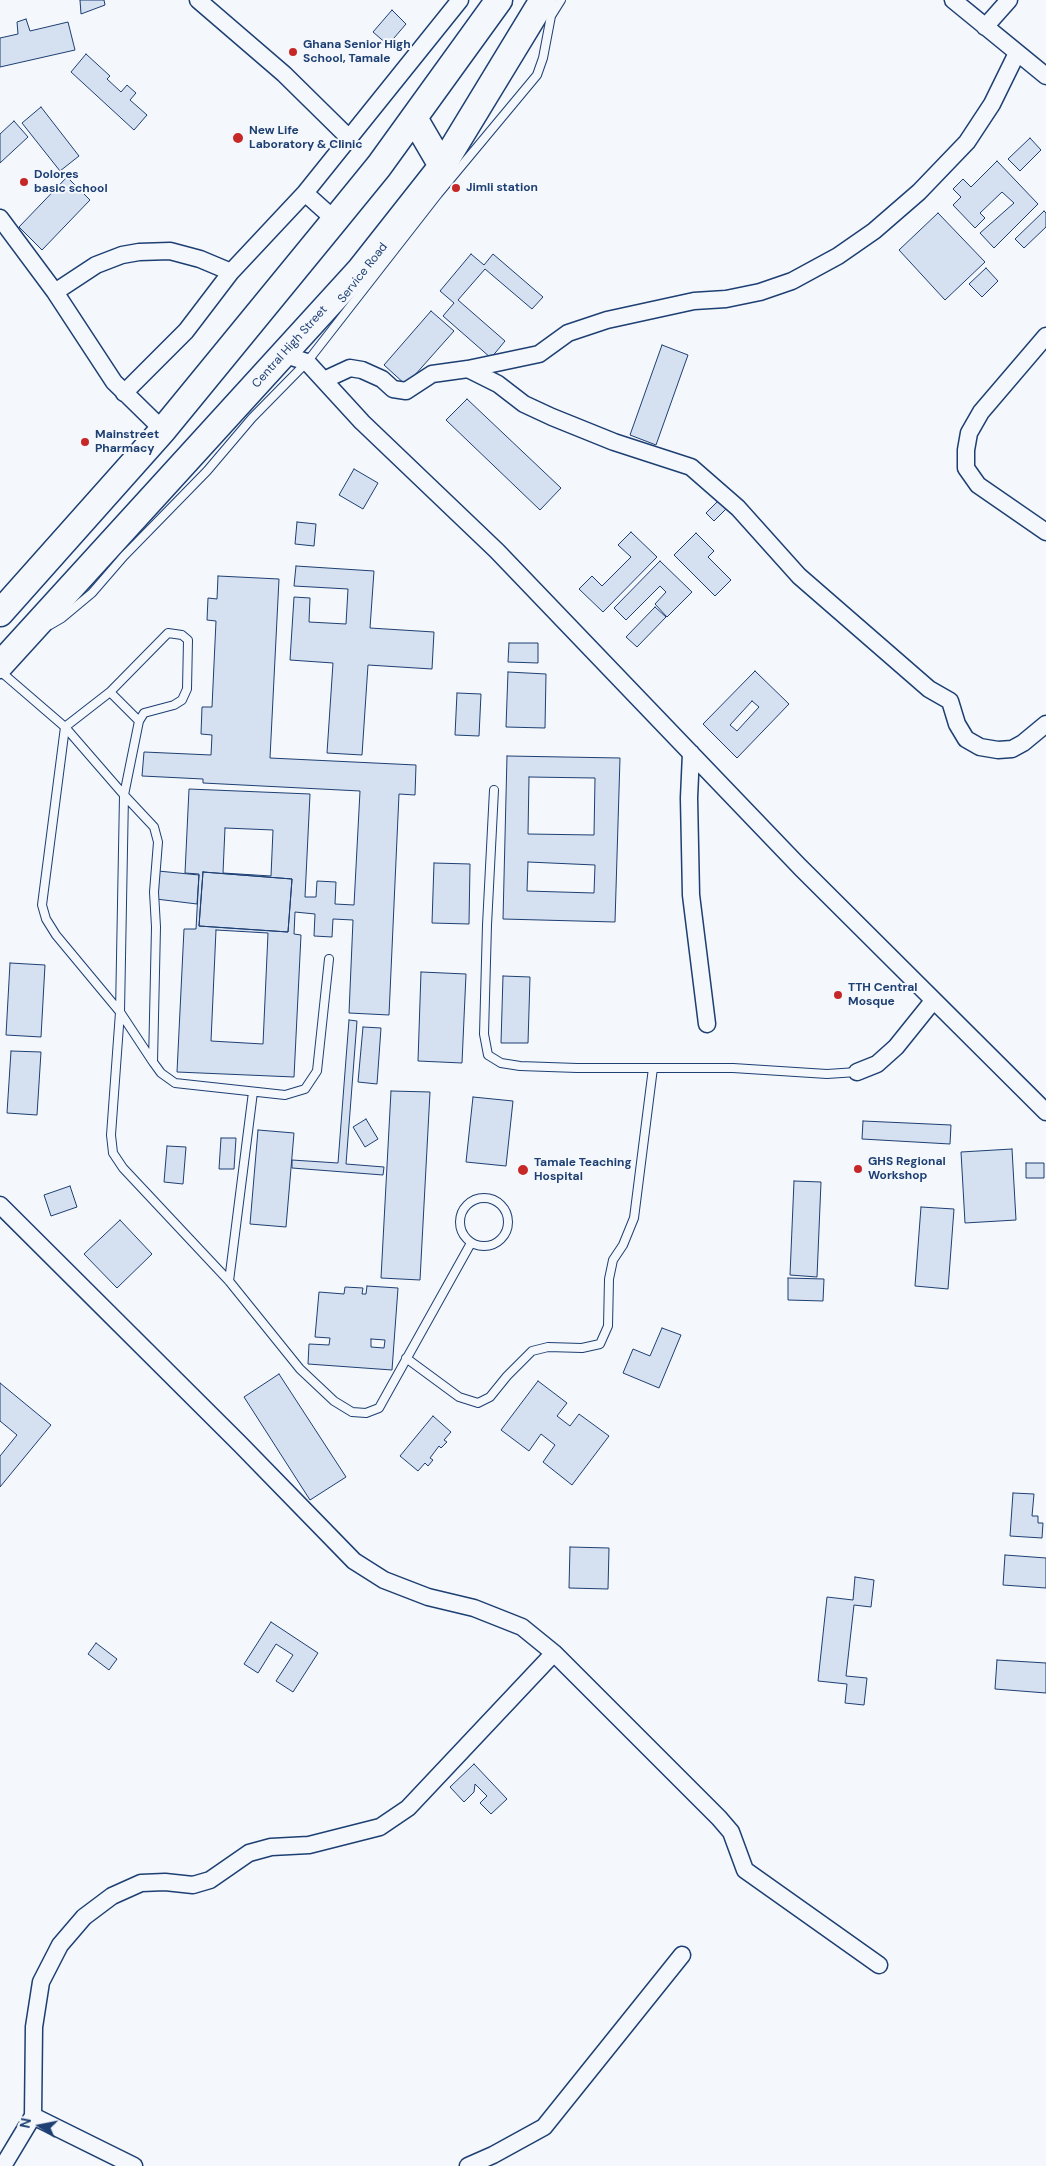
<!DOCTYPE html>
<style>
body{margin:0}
#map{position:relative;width:1046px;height:2166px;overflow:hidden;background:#f4f7fb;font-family:"DM Sans",sans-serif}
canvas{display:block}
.north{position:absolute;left:15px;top:2101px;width:50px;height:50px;-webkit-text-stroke:4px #f4f7fb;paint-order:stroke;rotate:281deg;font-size:14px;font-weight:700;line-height:20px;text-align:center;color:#1d3f73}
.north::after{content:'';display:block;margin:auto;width:18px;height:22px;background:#1d3f73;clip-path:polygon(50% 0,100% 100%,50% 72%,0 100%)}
</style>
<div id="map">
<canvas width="1046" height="2166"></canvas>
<div class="north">N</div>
</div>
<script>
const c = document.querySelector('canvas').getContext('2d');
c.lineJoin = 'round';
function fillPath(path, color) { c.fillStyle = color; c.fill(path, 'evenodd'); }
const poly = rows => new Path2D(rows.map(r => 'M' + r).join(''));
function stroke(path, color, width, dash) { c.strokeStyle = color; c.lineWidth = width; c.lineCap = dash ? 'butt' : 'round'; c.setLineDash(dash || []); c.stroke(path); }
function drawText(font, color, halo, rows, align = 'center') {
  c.font = font + ' "DM Sans",sans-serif'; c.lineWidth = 4; c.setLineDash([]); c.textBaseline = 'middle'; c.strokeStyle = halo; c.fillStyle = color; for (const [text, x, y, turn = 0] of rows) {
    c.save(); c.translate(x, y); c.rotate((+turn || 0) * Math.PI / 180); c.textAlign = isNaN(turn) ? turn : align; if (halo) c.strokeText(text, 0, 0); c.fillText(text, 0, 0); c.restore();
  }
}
const building = poly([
 [80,0,104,0,105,5,81,14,80,0],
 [392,10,406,24,388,45,373,32,392,10],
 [26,19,30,31,68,22,75,50,0,67,0,38,18,34,17,22,26,19],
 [86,54,110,76,107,79,121,92,127,85,136,93,130,100,147,115,134,130,71,72,86,54],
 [41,107,79,156,60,171,22,123,41,107],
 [14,121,28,137,0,163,0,134,14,121],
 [1030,138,1041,150,1020,171,1008,159,1030,138],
 [997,161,1038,204,994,248,980,233,1014,203,1002,192,980,213,985,218,975,228,953,205,961,197,953,189,963,179,971,187,997,161],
 [67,177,90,200,42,250,19,227,67,177],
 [1044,211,1046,213,1046,227,1024,248,1015,239,1044,211],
 [938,213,985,262,945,300,899,250,938,213],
 [471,254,484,265,493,254,543,297,532,309,485,269,458,300,505,341,491,358,443,316,454,303,440,291,471,254],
 [986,268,998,281,982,297,969,284,986,268],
 [431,311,454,331,406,385,384,365,431,311],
 [662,345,688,355,656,445,630,435,662,345],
 [467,399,561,488,540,510,446,420,467,399],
 [354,469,378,483,363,509,339,495,354,469],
 [720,499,728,507,714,521,706,513,720,499],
 [297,522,316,524,314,546,295,544,297,522],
 [631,532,657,557,603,612,579,589,592,576,602,586,631,557,618,545,631,532],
 [696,533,714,551,708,557,731,580,715,596,674,555,696,533],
 [660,561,692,592,667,617,655,604,666,592,660,586,626,620,614,608,660,561],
 [296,566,374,571,370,628,434,632,432,669,368,665,362,755,327,753,333,663,290,660,294,597,310,598,309,622,346,624,348,589,294,586,296,566],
 [218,576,279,579,270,758,416,765,415,795,399,794,389,1015,349,1013,353,920,333,919,332,937,314,936,315,914,295,912,294,934,301,935,294,1077,177,1072,184,929,196,929,199,874,185,873,189,789,310,794,305,897,316,897,317,881,336,882,335,904,354,905,360,791,203,783,203,779,142,776,144,752,211,755,212,735,201,734,202,707,212,707,216,621,207,620,208,598,217,599,218,576],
 [225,828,273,830,271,876,223,873,225,828],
 [203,872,292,879,288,932,199,926,203,872],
 [216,930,268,933,263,1044,211,1041,216,930],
 [655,607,666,617,637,647,626,637,655,607],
 [509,643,538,643,538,663,508,662,509,643],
 [755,671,789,704,737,758,703,724,755,671],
 [752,701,759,707,737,731,730,725,752,701],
 [508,672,546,674,545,728,506,727,508,672],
 [457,693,481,694,479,736,455,735,457,693],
 [507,756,620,758,615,922,503,919,507,756],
 [529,777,595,778,594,835,528,834,529,777],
 [528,862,595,865,594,893,527,891,528,862],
 [434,863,470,864,469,924,432,923,434,863],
 [158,871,199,875,197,904,156,899,158,871],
 [203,872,292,879,288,932,199,926,203,872],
 [10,963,45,965,41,1037,6,1035,10,963],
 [421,972,466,974,462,1063,418,1061,421,972],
 [503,976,530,977,528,1043,501,1043,503,976],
 [349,1020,357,1021,346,1164,384,1167,383,1175,292,1168,292,1160,338,1163,349,1020],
 [363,1027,381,1028,377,1084,358,1082,363,1027],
 [11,1051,41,1052,37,1115,7,1113,11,1051],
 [391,1091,430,1092,420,1280,381,1278,391,1091],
 [473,1097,513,1101,506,1166,466,1162,473,1097],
 [366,1119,378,1139,365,1147,353,1127,366,1119],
 [863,1121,951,1125,950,1144,862,1139,863,1121],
 [258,1130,294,1133,286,1227,250,1224,258,1130],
 [221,1138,236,1138,234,1169,219,1169,221,1138],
 [167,1146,186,1147,183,1184,164,1182,167,1146],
 [1012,1149,1016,1220,965,1223,961,1152,1012,1149],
 [1026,1163,1044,1163,1044,1178,1026,1178,1026,1163],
 [794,1181,821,1182,817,1277,790,1275,794,1181],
 [70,1186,77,1207,51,1216,44,1195,70,1186],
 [921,1207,954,1209,948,1289,915,1286,921,1207],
 [120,1220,152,1254,117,1288,84,1254,120,1220],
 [788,1278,824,1279,823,1301,788,1300,788,1278],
 [367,1286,398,1288,392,1370,308,1364,309,1344,329,1345,330,1338,315,1337,319,1292,344,1294,345,1287,363,1288,362,1294,366,1294,367,1286],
 [371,1339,385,1340,384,1348,371,1347,371,1339],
 [662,1328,681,1335,659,1388,623,1373,633,1349,650,1356,662,1328],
 [279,1374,346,1477,310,1500,244,1397,279,1374],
 [538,1381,567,1403,557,1416,570,1426,579,1414,609,1436,572,1485,543,1462,555,1445,541,1434,529,1451,501,1430,538,1381],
 [0,1383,51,1425,0,1487,0,1456,17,1435,0,1421,0,1383],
 [433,1416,451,1432,444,1440,447,1442,441,1448,439,1446,430,1458,433,1460,428,1466,425,1463,418,1471,400,1456,433,1416],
 [1013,1493,1034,1494,1032,1516,1038,1516,1038,1523,1043,1523,1042,1538,1010,1536,1013,1493],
 [570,1547,609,1548,608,1589,569,1588,570,1547],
 [1005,1555,1046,1558,1046,1588,1003,1585,1005,1555],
 [855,1577,874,1580,871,1607,854,1605,846,1676,867,1678,864,1705,845,1703,847,1684,818,1681,827,1597,853,1600,855,1577],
 [271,1622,318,1653,293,1692,276,1681,293,1655,276,1644,258,1673,244,1664,271,1622],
 [96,1643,117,1659,109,1670,88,1654,96,1643],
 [997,1660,1046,1663,1046,1693,995,1689,997,1660],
 [474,1764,507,1799,491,1814,480,1803,487,1796,475,1784,474,1792,464,1802,450,1787,474,1764]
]);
fillPath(building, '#d5e0f0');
stroke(building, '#1d3f73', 1);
const service = poly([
 [50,625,62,618,92,593,124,556,207,471,252,418,307,362,438,194,537,75,543,58,551,16,561,0],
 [0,671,65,727,124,795,120,1012,111,1135,113,1153,123,1168,229,1281,300,1369,334,1401,352,1412,366,1413,379,1408,471,1243],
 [110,692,139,721],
 [494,790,487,925,484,1034,488,1055,501,1063,520,1066,577,1068,733,1068,827,1074,857,1072],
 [153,1062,120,1012,56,935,46,919,42,905,65,727,110,692,168,633,182,635,188,640,187,689,182,700,174,705,144,713,139,721,124,795,154,827,158,842,154,892,156,927,153,1062,161,1073,175,1083,285,1095,305,1089,317,1071,329,959],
 '460 1222a24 24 0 1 1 48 0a24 24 0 1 1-48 0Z',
 [229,1281,253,1092],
 [406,1358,459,1397,478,1403,490,1397,507,1376,532,1351,548,1347,582,1348,600,1344,608,1326,609,1279,613,1260,623,1245,634,1218,653,1068]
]);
const minor = poly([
 [198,0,284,74,348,137],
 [953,0,1046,76],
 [985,27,1009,0],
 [305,193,335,220],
 [0,218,55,292,114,382,163,430],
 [55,292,96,265,122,255,139,252,170,251,200,259,231,272],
 [1046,336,981,412,969,433,966,450,966,468,978,485,1046,532],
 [282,354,307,362,362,422,497,551,800,867,1046,1112],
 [468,369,498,384,524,404,552,417,614,442,691,467,738,508,799,576,929,689,950,701,957,724,966,739,980,747,998,750,1012,749,1023,743,1046,724],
 [324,380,350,368,362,370,382,379,393,389,406,391,432,374,468,369,539,354,568,333,607,320,694,301,726,299,760,292,792,281,838,256,874,231,919,192,967,142,992,104,1017,53],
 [124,393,186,331,231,272,305,193,460,0],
 [691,753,689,798,691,895,707,1024],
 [857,1072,877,1064,896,1047,933,1001],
 [0,1205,240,1444,354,1561,384,1580,428,1597,474,1608,522,1627,554,1653,719,1818,731,1832,745,1870,879,1965],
 [33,2116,134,2166],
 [3,2166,33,2116,34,2027,41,1982,60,1945,84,1917,112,1896,141,1883,165,1882,193,1885,210,1880,249,1853,271,1847,309,1845,380,1827,408,1808,554,1653],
 [468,2166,493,2155,544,2127,682,1955]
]);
const trunk = poly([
 [414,118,442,166],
 [0,613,163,430,335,220,379,166,499,0],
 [0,665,360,270,442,166,543,0]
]);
stroke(service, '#1d3f73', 10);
stroke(minor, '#1d3f73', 19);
stroke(trunk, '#1d3f73', 29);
stroke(service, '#f4f7fb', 8);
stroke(minor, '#f4f7fb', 16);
stroke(trunk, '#f4f7fb', 26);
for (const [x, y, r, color] of [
 [293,52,5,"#c62828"],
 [238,138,6,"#c62828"],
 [24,182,5,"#c62828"],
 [456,188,5,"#c62828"],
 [85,442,5,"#c62828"],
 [838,995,5,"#c62828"],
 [858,1169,5,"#c62828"],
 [523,1170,6,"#c62828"]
]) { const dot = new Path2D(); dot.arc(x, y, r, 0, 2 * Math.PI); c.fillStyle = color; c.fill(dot); stroke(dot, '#f4f7fb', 2); }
drawText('bold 12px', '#1d3f73', '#f4f7fb', [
 ["Ghana Senior High",303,45],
 ["School, Tamale",303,59],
 ["New Life",249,131],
 ["Laboratory & Clinic",249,145],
 ["Dolores",34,175],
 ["basic school",34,189],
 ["Jimli station",466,188],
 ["Mainstreet",95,435],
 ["Pharmacy",95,449],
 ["TTH Central",848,988],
 ["Mosque",848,1002],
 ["GHS Regional",868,1162],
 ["Workshop",868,1176],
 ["Tamale Teaching",534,1163],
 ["Hospital",534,1177]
], 'left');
drawText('12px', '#1d3f73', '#f4f7fb', [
 ["Service Road",363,273,-52],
 ["Central High Street",290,347,-48]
]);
</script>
